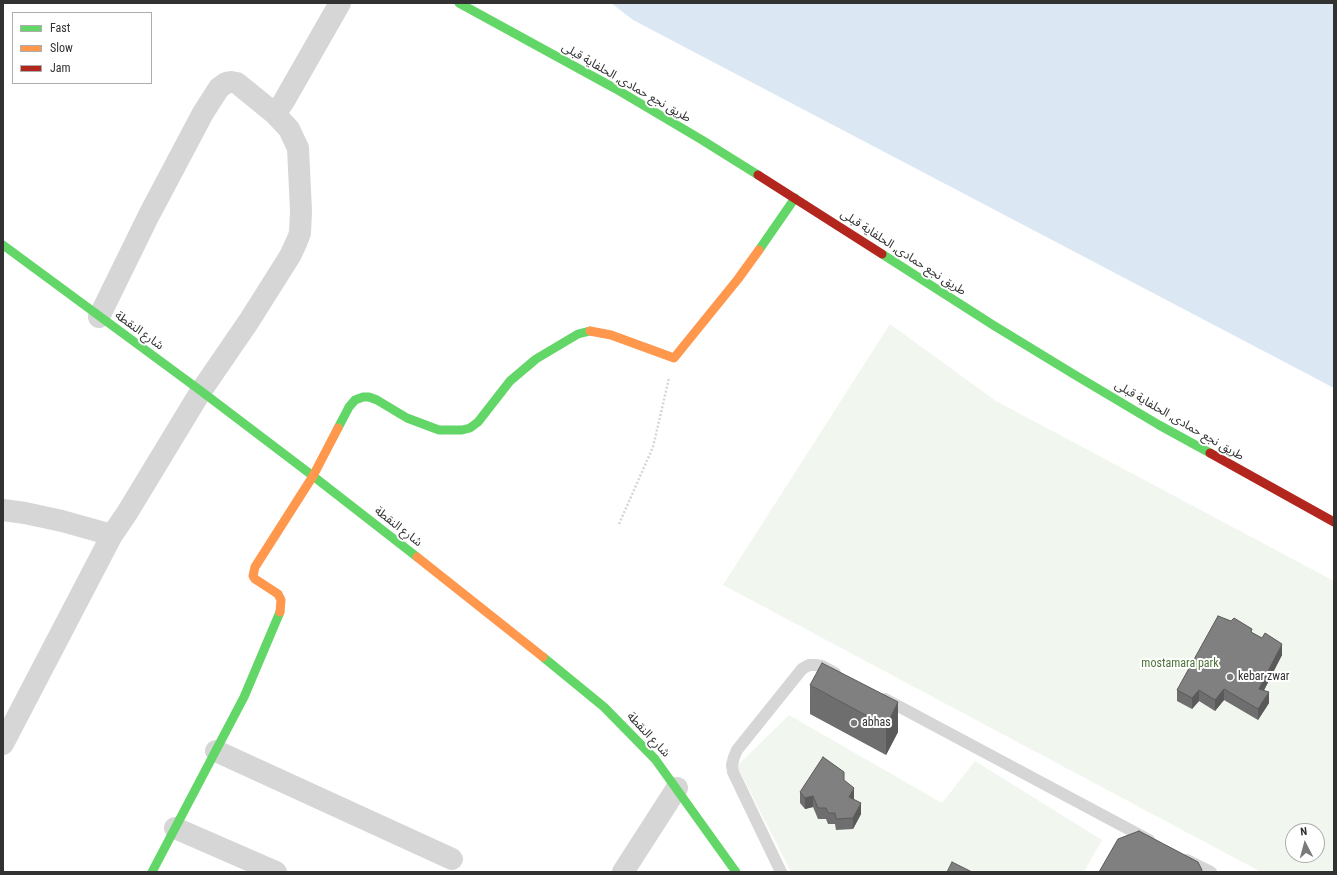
<!DOCTYPE html>
<meta charset="utf-8">
<style>
body{margin:0}
#map{position:relative;width:1337px;height:875px;overflow:hidden;background:#fff;font-family:"Roboto Condensed",sans-serif}
canvas{display:block}
.frame{position:absolute;inset:0;border:4px solid #323232;pointer-events:none}
.legend{position:absolute;left:12px;top:12px;width:140px;height:72px;box-sizing:border-box;background:#fff;border:1px solid #adadad;margin:0;padding:5px 7px;list-style:none;font-size:12px;color:#323232}
.legend li{display:flex;align-items:center;gap:8px;height:20px}
.legend b{width:20px;border:1px solid #adadad}
.north{position:absolute;left:1285px;top:823px;width:40px;height:40px;box-sizing:border-box;background:#fff;border:1px solid #adadad;border-radius:50%;rotate:354deg;font-size:11px;font-weight:700;line-height:16px;text-align:center;color:#323232}
.north::after{content:'';display:block;margin:auto;width:14px;height:18px;background:#7a7a7a;clip-path:polygon(50% 0,100% 100%,50% 72%,0 100%)}
</style>
<div id="map">
<canvas width="1337" height="875"></canvas>
<div class="frame"></div>
<ul class="legend">
<li><b style="height:5px;background:#63d668"></b>Fast</li>
<li><b style="height:5px;background:#ff974d"></b>Slow</li>
<li><b style="height:5px;background:#b3261e"></b>Jam</li>
</ul>
<div class="north">N</div>
</div>
<script>
const c = document.querySelector('canvas').getContext('2d');
c.lineJoin = 'round';
function fillPath(path, color) { c.fillStyle = color; c.fill(path, 'evenodd'); }
const poly = rows => new Path2D(rows.map(r => 'M' + r).join(''));
function stroke(path, color, width, dash) { c.strokeStyle = color; c.lineWidth = width; c.lineCap = dash ? 'butt' : 'round'; c.setLineDash(dash || []); c.stroke(path); }
function drawText(font, color, halo, rows, align = 'center') {
  c.font = font + ' "Roboto Condensed","Noto Sans Arabic",sans-serif'; c.lineWidth = 4; c.setLineDash([]); c.textBaseline = 'middle'; c.strokeStyle = halo; c.fillStyle = color; for (const [text, x, y, turn = 0] of rows) {
    c.save(); c.translate(x, y); c.rotate((+turn || 0) * Math.PI / 180); c.textAlign = isNaN(turn) ? turn : align; if (halo) c.strokeText(text, 0, 0); c.fillText(text, 0, 0); c.restore();
  }
}
fillPath(poly([
 [890,324,996,401,1334,581,1334,872,1261,872,723,585],
 [1293,831,1317,831,1317,855,1293,855],
 [789,715,942,803,975,761,1102,840,1084,872,791,872,737,766]
]), '#f1f7ee');
fillPath(poly([
 [611,3,1334,3,1334,388,633,20]
]), '#dbe8f4');
stroke(poly([
 [619,524,653,447,669,378]
]), '#d6d6d6', 2.5, [2, 2]);
stroke(poly([
 [885,699,1149,840],
 [1187,860,1211,872],
 [781,872,733,772,732,765,734,757,737,750,802,669,809,665,815,665,822,666,835,673]
]), '#d6d6d6', 12);
stroke(poly([
 [99,317,149,215,203,113,219,88,226,83,231,82,237,83,275,114,284,101,340,3],
 [3,510,25,513,62,521,112,535,127,513,201,391,249,321,290,256,297,241,300,233,301,211,298,148,289,129,275,114],
 [3,744,112,535],
 [216,751,452,859],
 [175,828,276,872],
 [623,872,677,788]
]), '#d6d6d6', 22);
stroke(poly([
 [459,3,616,89,702,140,758,175],
 [3,245,201,391,313,476,417,557],
 [759,250,795,198],
 [882,254,993,325,1075,375,1159,425,1210,453],
 [338,428,349,407,355,400,363,397,369,397,377,400,407,418,439,430,462,430,470,428,478,422,510,381,536,359,578,334,590,331],
 [543,657,604,707,655,759,736,872],
 [152,872,244,697,280,612]
]), '#63d668', 9);
stroke(poly([
 [590,331,611,335,674,358,738,279,759,250],
 [417,557,543,657],
 [280,612,281,600,278,594,255,579,253,576,255,567,313,476,338,428]
]), '#ff974d', 9);
stroke(poly([
 [758,175,882,254],
 [1210,453,1334,522]
]), '#b3261e', 9);
fillPath(poly([
 [1252,633,1282,655,1264,690,1269,703,1258,720,1224,700,1215,711,1199,701,1192,709,1177,701,1177,690],
 [810,685,898,732,886,755,810,714],
 [844,781,854,799,861,814,853,829,836,830,835,824,828,824,826,819,818,819,813,807,805,809,800,803,800,792]
]), '#6e6e6e');
fillPath(poly([
 [1282,644,1282,655,1259,700,1259,689],
 [1224,689,1224,700,1215,711,1215,700],
 [1199,690,1199,701,1192,709,1192,698],
 [1269,692,1269,703,1258,720,1258,709],
 [898,702,898,732,886,755,886,726],
 [854,788,854,799,849,808,849,797],
 [813,796,813,807,805,809,805,798],
 [861,803,861,814,853,829,853,818]
]), '#5a5a5a');
const building = poly([
 [1218,616,1231,621,1234,618,1252,629,1251,632,1262,638,1265,633,1282,644,1259,689,1269,692,1258,709,1224,689,1215,700,1199,690,1192,698,1177,690,1218,616],
 [822,663,898,702,886,726,810,685,822,663],
 [823,757,844,772,844,780,854,788,849,797,861,803,853,818,836,819,835,813,828,813,826,808,818,808,813,796,805,798,800,792,823,757],
 [1139,831,1198,862,1202,870,1201,872,1099,872,1118,839,1139,831],
 [952,862,972,872,947,872,952,862]
]);
fillPath(building, '#808080');
stroke(building, '#5a5a5a', 1);
for (const [x, y, r, color] of [
 [1230,677,4,"#7a7a7a"],
 [854,723,4,"#7a7a7a"]
]) { const dot = new Path2D(); dot.arc(x, y, r, 0, 2 * Math.PI); c.fillStyle = color; c.fill(dot); stroke(dot, '#fff', 1.5); }
drawText('12px', '#323232', '#fff', [
 ["طريق نجع حمادى, الحلفاية قبلى",626,83,30],
 ["طريق نجع حمادى, الحلفاية قبلى",903,253,33],
 ["شارع النقطة",139,331,36],
 ["طريق نجع حمادى, الحلفاية قبلى",1179,421,30],
 ["شارع النقطة",398,527,38],
 ["شارع النقطة",648,735,47]
]);
drawText('12px', '#4e733a', '#fff', [
 ["mostamara park",1180,664]
]);
drawText('12px', '#323232', '#fff', [
 ["kebar zwar",1238,677],
 ["abhas",862,723]
], 'left');
</script>
